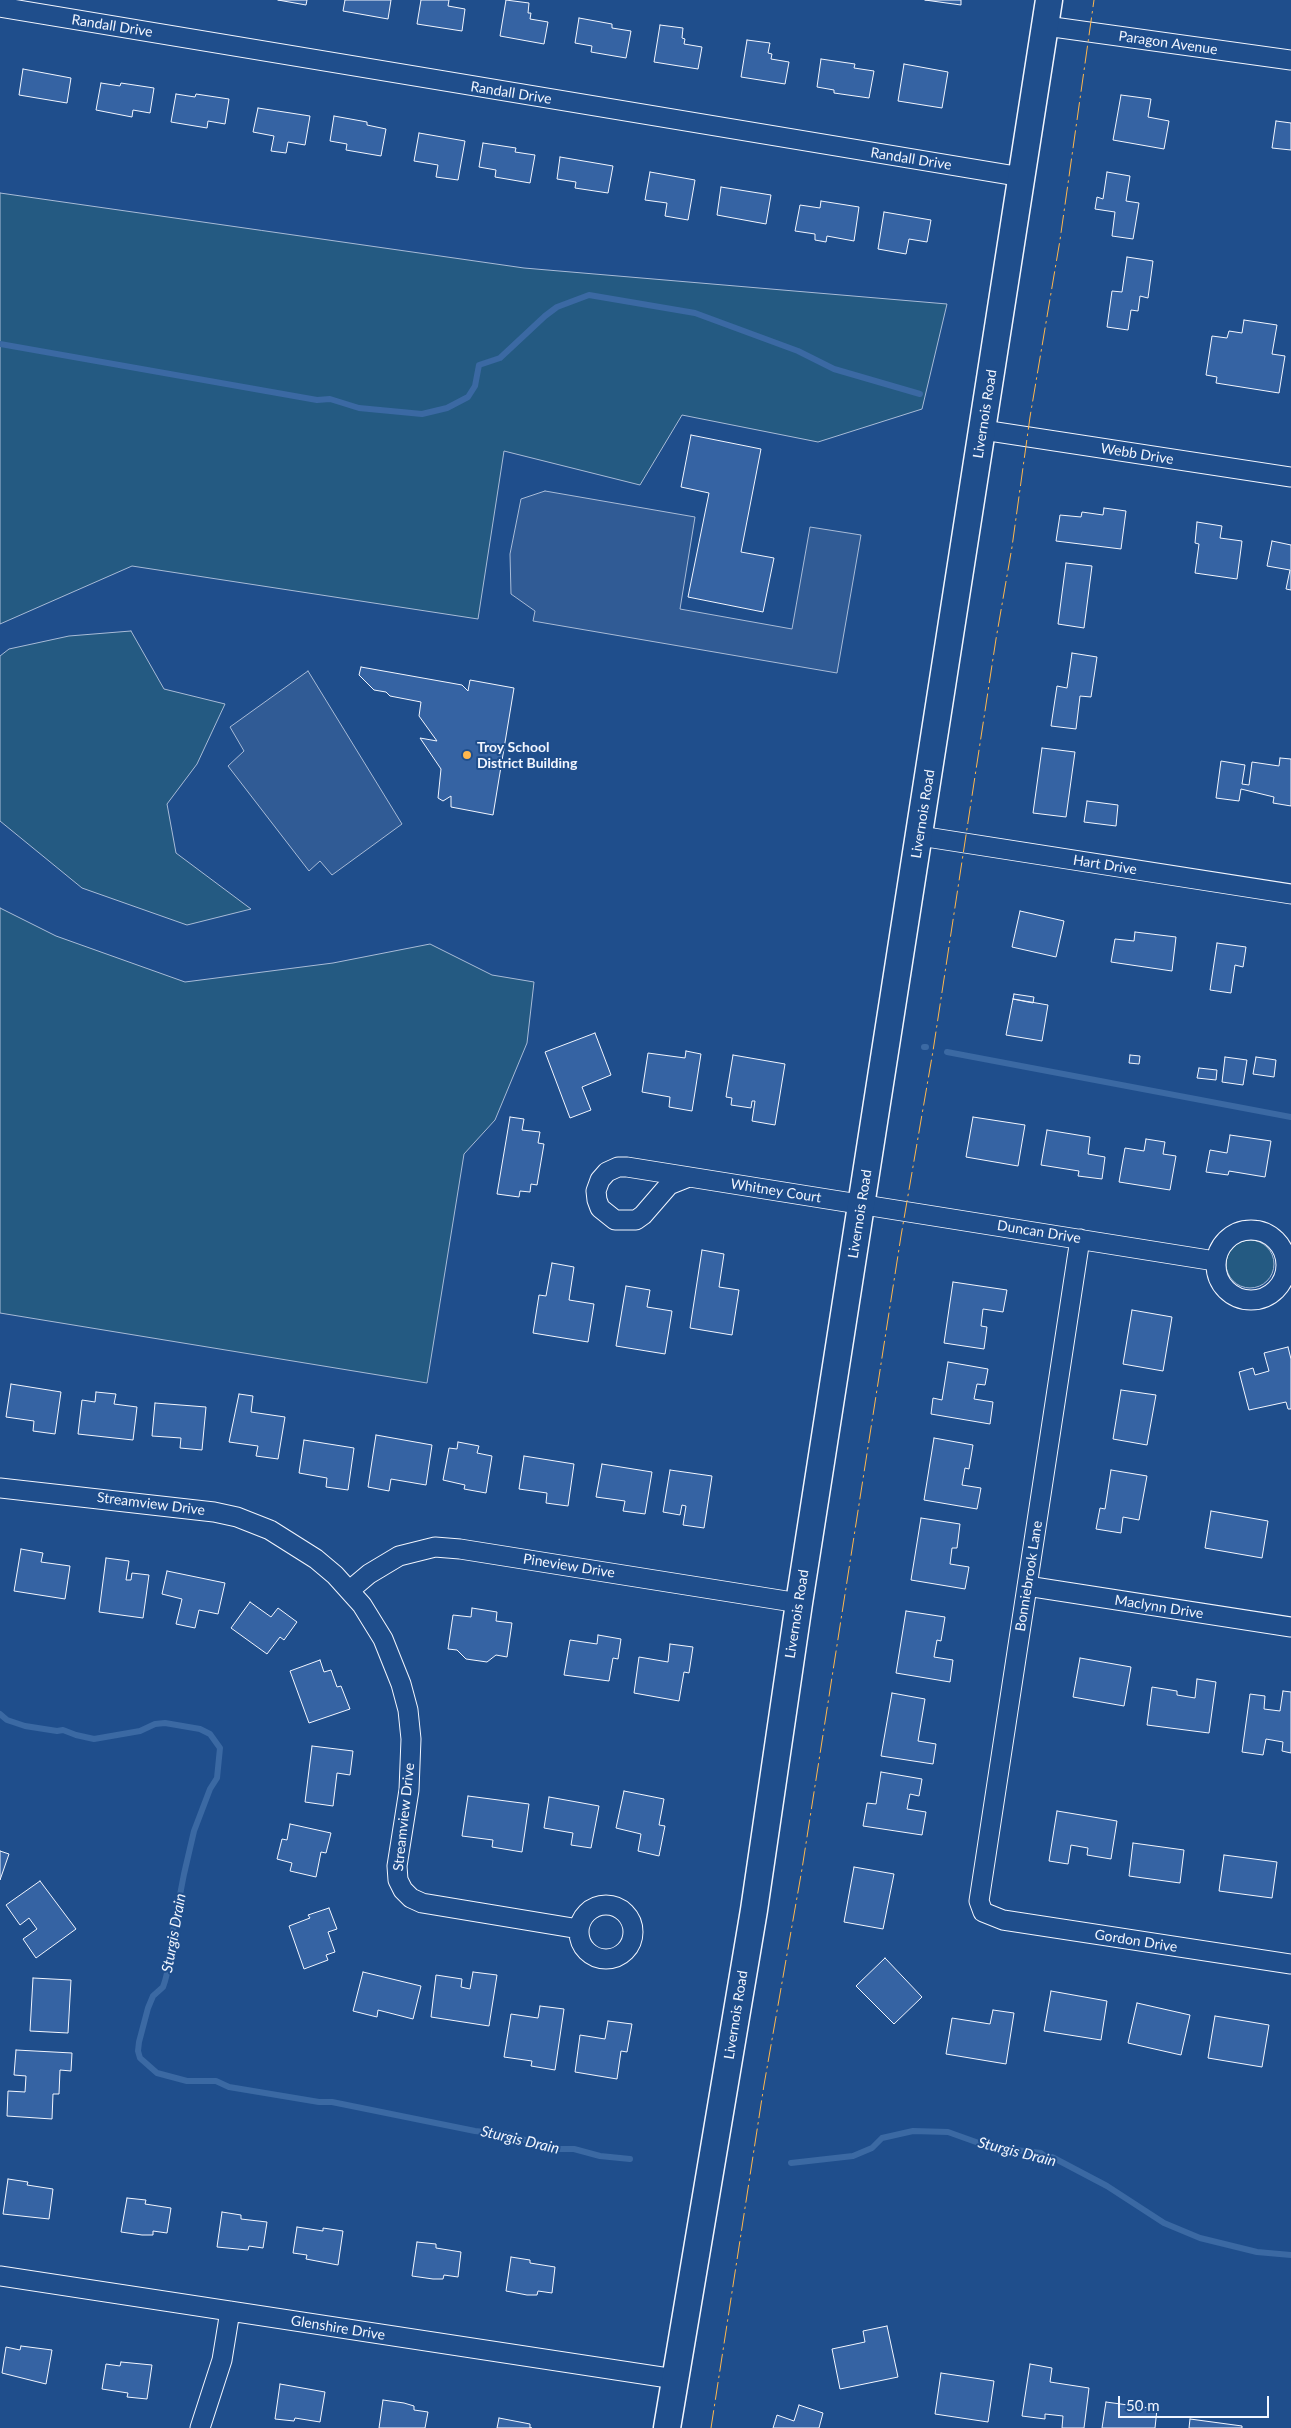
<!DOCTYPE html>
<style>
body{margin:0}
#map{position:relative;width:1291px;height:2428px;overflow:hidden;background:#1f4e8c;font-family:Lato,sans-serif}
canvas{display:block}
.scale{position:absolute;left:1118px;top:2396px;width:151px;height:22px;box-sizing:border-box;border:2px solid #f2f6ff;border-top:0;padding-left:6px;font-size:15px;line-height:18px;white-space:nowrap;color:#f2f6ff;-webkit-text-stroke:4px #1f4e8c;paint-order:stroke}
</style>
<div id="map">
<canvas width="1291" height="2428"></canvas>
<div class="scale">50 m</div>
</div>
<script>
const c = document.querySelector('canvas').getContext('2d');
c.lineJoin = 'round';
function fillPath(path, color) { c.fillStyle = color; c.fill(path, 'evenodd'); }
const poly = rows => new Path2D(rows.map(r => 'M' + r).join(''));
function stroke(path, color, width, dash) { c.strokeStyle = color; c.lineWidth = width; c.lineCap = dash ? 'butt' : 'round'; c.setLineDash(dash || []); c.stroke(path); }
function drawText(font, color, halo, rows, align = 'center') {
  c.font = font + ' Lato,sans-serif'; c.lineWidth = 4; c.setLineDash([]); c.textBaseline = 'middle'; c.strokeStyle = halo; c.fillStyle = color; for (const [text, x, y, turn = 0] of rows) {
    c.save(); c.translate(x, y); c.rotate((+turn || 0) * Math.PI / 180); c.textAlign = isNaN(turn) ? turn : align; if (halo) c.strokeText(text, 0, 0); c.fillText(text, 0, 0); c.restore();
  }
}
const green = poly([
 [0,193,524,268,947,304,922,409,818,442,682,415,640,485,504,451,478,619,132,566,0,624,0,193],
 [131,631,164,689,225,704,197,764,167,804,176,853,251,909,187,925,82,888,0,821,0,656,9,649,69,636,131,631],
 [0,908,56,936,185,982,333,963,430,944,492,975,534,982,527,1043,495,1120,464,1154,427,1383,0,1313,0,908],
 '1226 1264a24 24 0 1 1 48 0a24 24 0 1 1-48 0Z'
]);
fillPath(green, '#245a82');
stroke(green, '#a8bbd7', 1);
const parking = poly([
 [545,491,695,517,680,609,792,629,810,527,861,535,837,673,533,621,535,611,511,594,510,554,521,499,545,491],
 [308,671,402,824,332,875,320,861,309,871,228,766,244,751,230,727,308,671]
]);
fillPath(parking, '#305b95');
stroke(parking, '#a8bbd7', 1);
stroke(poly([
 [0,344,317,400,330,399,359,408,422,414,447,408,468,397,475,386,479,365,500,358,545,316,557,307,589,295,695,313,798,351,834,369,920,394],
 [924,1047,926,1047],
 [947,1052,1291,1117],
 [0,1714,7,1720,25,1726,57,1731,63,1730,76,1735,94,1739,140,1731,155,1724,165,1723,200,1729,210,1734,220,1748,217,1778,210,1789,194,1831,184,1874,173,1931,172,1954,165,1981,163,1987,153,1996,148,2008,139,2042,138,2051,140,2058,157,2073,187,2081,216,2081,229,2087,319,2102,332,2102,475,2131,504,2134,555,2149,574,2149,600,2156,630,2159],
 [791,2163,853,2156,872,2148,882,2138,913,2131,948,2132,990,2147,1041,2153,1046,2157,1052,2157,1107,2186,1164,2223,1200,2238,1257,2252,1291,2255]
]), '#3b69a3', 6);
const building = poly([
 [278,0,307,0,306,5,278,0],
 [345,0,391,0,388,19,343,11,345,0],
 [421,0,449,0,448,6,465,9,462,31,417,24,421,0],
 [506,0,529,3,528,13,531,13,530,19,548,22,544,44,500,36,506,0],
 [925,0,961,0,961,5,925,0],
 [579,18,612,24,612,28,631,31,626,58,591,52,592,46,575,43,579,18],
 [660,25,683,28,682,38,685,39,684,44,702,47,698,69,654,62,660,25],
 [747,40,770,43,768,53,772,54,771,59,789,62,785,84,741,77,747,40],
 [821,59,855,64,854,68,874,71,869,98,834,93,834,90,817,87,821,59],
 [904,64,948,72,942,108,898,101,904,64],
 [23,69,71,78,67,103,19,95,23,69],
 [101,83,120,86,121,83,154,88,150,113,133,110,132,117,96,110,101,83],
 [176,94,195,97,196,94,229,99,225,124,208,121,207,128,171,122,176,94],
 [1121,95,1151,99,1148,117,1169,121,1164,149,1113,140,1121,95],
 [258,108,310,116,305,145,288,142,286,153,271,151,274,136,253,132,258,108],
 [334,116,367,122,367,125,386,129,381,156,346,150,347,144,330,141,334,116],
 [1276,121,1291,123,1291,150,1272,148,1276,121],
 [419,133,465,141,458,180,436,177,438,165,414,161,419,133],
 [483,143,516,148,515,152,535,155,530,183,495,177,496,170,479,167,483,143],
 [560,157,613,166,608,193,575,188,576,182,557,179,560,157],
 [650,172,695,180,688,220,665,216,667,203,645,200,650,172],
 [1107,172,1130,176,1126,201,1139,203,1133,239,1112,236,1115,212,1095,209,1097,197,1103,199,1107,172],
 [721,187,771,195,766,224,717,215,721,187],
 [821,201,859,207,854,241,827,236,826,242,815,240,815,234,795,231,800,205,820,208,821,201],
 [884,212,931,220,927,242,909,239,906,254,878,249,884,212],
 [1127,257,1153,261,1148,298,1140,296,1138,311,1131,310,1128,330,1107,327,1112,291,1122,292,1127,257],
 [1244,320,1277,325,1272,354,1285,356,1279,393,1216,383,1217,377,1206,375,1212,336,1227,338,1229,331,1242,333,1244,320],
 [691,435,761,449,741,552,774,558,763,612,688,597,709,493,681,487,691,435],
 [1104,508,1126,511,1121,549,1056,541,1060,515,1081,517,1082,512,1103,515,1104,508],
 [1197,522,1222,526,1220,538,1242,541,1237,579,1195,573,1199,544,1195,543,1197,522],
 [1272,541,1291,545,1291,590,1286,589,1290,570,1267,566,1272,541],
 [1066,563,1092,566,1084,628,1058,624,1066,563],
 [1072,653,1097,657,1091,697,1080,696,1076,729,1051,726,1057,686,1067,688,1072,653],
 [361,667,462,685,468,691,470,680,514,688,493,815,451,807,451,796,443,801,438,798,441,769,420,738,437,741,419,716,421,702,390,696,386,692,374,690,359,675,361,667],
 [1042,748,1075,752,1066,817,1033,813,1042,748],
 [1280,758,1291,759,1291,806,1273,803,1274,797,1241,789,1239,801,1216,798,1221,761,1245,765,1242,784,1249,785,1252,762,1279,766,1280,758],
 [1087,801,1118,805,1116,826,1084,822,1087,801],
 [1020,911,1064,921,1056,957,1012,947,1020,911],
 [1135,932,1176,937,1172,971,1111,962,1115,939,1134,941,1135,932],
 [1217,943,1246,947,1243,967,1235,965,1231,993,1210,990,1217,943],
 [1014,994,1034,997,1033,1003,1013,999,1014,994],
 [1013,999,1048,1005,1042,1041,1006,1035,1013,999],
 [595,1033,611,1075,582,1087,591,1110,570,1118,545,1052,595,1033],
 [686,1051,701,1054,692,1111,669,1107,670,1097,642,1092,648,1053,685,1058,686,1051],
 [733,1055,785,1064,775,1125,752,1121,755,1101,752,1101,751,1108,731,1105,732,1098,726,1097,733,1055],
 [1130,1055,1140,1056,1139,1064,1129,1063,1130,1055],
 [1225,1057,1247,1060,1243,1085,1222,1082,1225,1057],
 [1256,1057,1276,1060,1274,1077,1253,1074,1256,1057],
 [1199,1068,1217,1070,1216,1080,1197,1078,1199,1068],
 [510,1117,524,1119,522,1130,540,1132,538,1143,544,1144,537,1185,531,1184,530,1192,520,1191,519,1197,497,1194,510,1117],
 [973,1117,1025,1125,1018,1166,966,1157,973,1117],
 [1047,1130,1090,1137,1088,1154,1105,1157,1102,1179,1078,1176,1079,1171,1041,1165,1047,1130],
 [1230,1135,1271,1141,1265,1177,1229,1171,1228,1175,1206,1172,1210,1150,1227,1153,1230,1135],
 [1146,1139,1165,1142,1163,1154,1176,1156,1170,1190,1119,1182,1125,1148,1144,1151,1146,1139],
 [702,1250,724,1254,719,1287,739,1290,732,1335,690,1328,702,1250],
 [552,1263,574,1267,569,1300,594,1304,588,1342,533,1333,539,1295,546,1296,552,1263],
 [953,1282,1007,1290,1003,1312,983,1309,981,1326,987,1327,984,1349,944,1343,953,1282],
 [626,1286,650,1290,647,1307,672,1311,665,1354,616,1346,626,1286],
 [1132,1310,1172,1317,1163,1371,1123,1364,1132,1310],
 [1288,1347,1291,1359,1291,1409,1288,1409,1286,1402,1249,1410,1239,1372,1253,1368,1255,1375,1269,1371,1264,1353,1288,1347],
 [948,1362,988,1369,985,1385,977,1384,974,1399,993,1402,990,1424,931,1414,933,1398,942,1400,948,1362],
 [11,1384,61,1392,55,1434,33,1431,34,1421,6,1417,11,1384],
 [1121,1390,1156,1395,1147,1445,1113,1439,1121,1390],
 [96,1392,116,1394,114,1404,137,1407,133,1440,78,1434,82,1400,95,1402,96,1392],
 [239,1394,253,1396,251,1412,285,1417,278,1459,256,1456,258,1446,229,1442,239,1394],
 [155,1403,206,1407,202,1450,180,1448,181,1438,152,1436,155,1403],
 [376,1435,432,1445,426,1485,391,1479,389,1491,368,1487,376,1435],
 [934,1438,973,1445,969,1469,965,1468,962,1485,981,1488,977,1509,924,1500,934,1438],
 [304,1440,354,1448,348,1490,326,1487,327,1478,299,1473,304,1440],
 [458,1442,479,1446,477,1453,492,1456,486,1493,464,1489,465,1485,443,1480,449,1448,457,1449,458,1442],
 [524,1456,574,1464,568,1506,546,1503,547,1493,519,1489,524,1456],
 [602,1464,652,1472,645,1514,623,1511,625,1501,596,1497,602,1464],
 [670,1470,712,1476,704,1528,683,1525,686,1506,682,1505,680,1515,663,1512,670,1470],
 [1111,1470,1147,1476,1139,1520,1123,1517,1121,1533,1096,1529,1100,1508,1105,1509,1111,1470],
 [1211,1511,1268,1521,1262,1558,1205,1548,1211,1511],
 [921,1518,960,1524,957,1548,952,1548,950,1564,969,1567,965,1589,911,1580,921,1518],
 [21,1549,43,1553,41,1562,70,1566,65,1599,14,1591,21,1549],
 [106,1558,129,1561,126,1580,131,1580,132,1573,149,1575,143,1618,99,1612,106,1558],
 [167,1571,225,1583,218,1614,199,1610,195,1628,176,1624,182,1599,162,1594,167,1571],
 [250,1602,271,1617,278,1608,297,1622,284,1640,280,1637,267,1654,231,1628,250,1602],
 [472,1608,497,1612,496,1621,512,1623,507,1657,496,1655,487,1662,466,1659,457,1650,448,1649,453,1615,471,1617,472,1608],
 [906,1611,945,1617,941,1641,937,1640,934,1657,953,1660,950,1682,896,1673,906,1611],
 [598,1635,621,1639,618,1659,613,1658,609,1681,564,1675,570,1640,597,1644,598,1635],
 [670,1644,693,1647,689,1673,684,1672,679,1701,634,1693,639,1657,668,1662,670,1644],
 [1080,1658,1131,1667,1124,1706,1073,1697,1080,1658],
 [320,1660,324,1672,331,1670,337,1687,341,1686,350,1709,309,1723,290,1671,320,1660],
 [1197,1679,1216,1682,1209,1733,1147,1725,1152,1687,1177,1691,1177,1695,1195,1698,1197,1679],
 [1283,1691,1291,1692,1291,1753,1282,1751,1283,1742,1266,1739,1263,1755,1242,1752,1250,1694,1265,1696,1264,1709,1280,1711,1283,1691],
 [892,1693,925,1699,918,1741,936,1744,933,1764,881,1756,892,1693],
 [312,1746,353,1751,350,1775,337,1773,333,1806,305,1802,312,1746],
 [881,1772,922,1779,919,1796,910,1794,907,1809,926,1812,922,1835,863,1826,867,1803,876,1804,881,1772],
 [624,1791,664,1799,659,1825,665,1826,659,1856,638,1851,641,1834,616,1828,624,1791],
 [468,1796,529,1804,522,1852,492,1847,493,1840,462,1836,468,1796],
 [549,1797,599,1806,591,1848,571,1845,573,1833,544,1828,549,1797],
 [1057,1811,1117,1821,1111,1859,1087,1855,1088,1848,1071,1845,1068,1864,1049,1861,1057,1811],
 [290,1824,331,1833,326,1853,321,1852,316,1877,290,1871,292,1863,277,1859,282,1839,287,1840,290,1824],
 [1133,1843,1184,1850,1180,1883,1129,1876,1133,1843],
 [0,1851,9,1854,0,1880,0,1851],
 [1224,1855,1277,1862,1272,1898,1219,1891,1224,1855],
 [854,1867,894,1874,883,1929,844,1922,854,1867],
 [40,1881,76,1929,36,1958,23,1939,37,1929,29,1918,20,1925,6,1905,40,1881],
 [329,1908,337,1929,328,1932,335,1952,326,1955,328,1960,304,1969,289,1926,310,1918,308,1915,329,1908],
 [885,1958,922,1997,894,2024,856,1986,885,1958],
 [363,1972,421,1986,413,2019,378,2010,377,2017,353,2011,363,1972],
 [473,1972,497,1975,489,2026,431,2017,436,1975,462,1979,461,1987,470,1989,473,1972],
 [33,1978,71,1980,68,2033,30,2031,33,1978],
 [1051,1991,1107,2001,1101,2040,1044,2031,1051,1991],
 [1137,2003,1190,2015,1181,2055,1128,2043,1137,2003],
 [540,2006,564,2009,555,2070,531,2066,532,2061,504,2057,511,2014,538,2018,540,2006],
 [993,2010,1014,2013,1006,2064,946,2054,952,2018,990,2024,993,2010],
 [1215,2016,1269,2025,1262,2067,1208,2058,1215,2016],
 [608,2021,632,2024,627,2052,621,2051,617,2079,575,2072,580,2035,605,2039,608,2021],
 [16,2050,72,2053,71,2071,60,2070,59,2094,53,2094,52,2119,7,2116,8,2091,25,2092,26,2076,14,2075,16,2050],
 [8,2179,28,2182,27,2185,53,2189,49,2219,3,2214,8,2179],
 [127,2198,146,2200,145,2204,171,2208,167,2233,153,2231,153,2235,142,2235,121,2232,127,2198],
 [222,2212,241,2215,241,2219,267,2222,263,2248,249,2246,248,2250,217,2247,222,2212],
 [297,2227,323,2231,323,2228,343,2231,338,2265,306,2259,307,2255,293,2253,297,2227],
 [417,2242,436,2244,436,2248,461,2252,458,2277,444,2275,443,2279,433,2279,412,2276,417,2242],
 [511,2257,530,2260,530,2263,555,2267,552,2293,538,2291,537,2295,527,2295,506,2291,511,2257],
 [887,2326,898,2377,840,2389,832,2349,865,2342,863,2331,887,2326],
 [21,2346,52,2350,46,2384,2,2373,6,2347,20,2350,21,2346],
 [121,2362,152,2365,147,2399,127,2397,128,2393,102,2389,106,2364,120,2366,121,2362],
 [1030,2364,1052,2368,1050,2382,1089,2388,1084,2428,1062,2428,1063,2416,1045,2414,1045,2419,1022,2416,1030,2364],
 [941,2373,994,2381,988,2422,935,2414,941,2373],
 [280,2384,325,2392,320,2422,295,2418,294,2421,275,2419,280,2384],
 [383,2400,404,2403,414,2406,414,2410,428,2412,425,2428,379,2428,383,2400],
 [1106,2402,1157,2409,1155,2428,1102,2428,1106,2402],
 [799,2405,823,2413,819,2428,773,2428,777,2415,794,2421,799,2405],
 [499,2418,530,2424,530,2428,532,2428,497,2428,499,2418],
 [1190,2419,1242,2426,1242,2428,1189,2428,1190,2419]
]);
fillPath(building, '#3563a3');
stroke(building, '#f2f6ff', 1);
const minor = poly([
 [0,7,1022,177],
 [1046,26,1291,60],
 [983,430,1291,477],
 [920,836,1291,894],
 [689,1177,669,1185,643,1215,636,1220,615,1220,600,1208,597,1200,596,1191,600,1180,607,1172,618,1167,627,1167,1215,1261],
 '1216 1265a35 35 0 1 1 70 0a35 35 0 1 1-70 0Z',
 [1080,1239,979,1901,983,1912,1003,1920,1291,1964],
 [0,1488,214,1512,237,1517,270,1530,316,1559,335,1575,362,1605,383,1639,401,1684,408,1710,411,1739,409,1790,397,1866,398,1880,403,1890,411,1898,422,1903,579,1929],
 [1027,1586,1291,1627],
 [350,1590,369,1574,399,1556,435,1547,460,1549,799,1603],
 '579 1932a27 27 0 1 1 54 0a27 27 0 1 1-54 0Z',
 [0,2276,675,2379],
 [200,2428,222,2360,230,2311]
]);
const secondary = poly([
 [667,2428,754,1910,799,1603,1049,0]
]);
stroke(minor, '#f2f6ff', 21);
stroke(secondary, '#f2f6ff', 29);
stroke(minor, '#1f4e8c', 19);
stroke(secondary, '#1f4e8c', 26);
stroke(poly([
 [711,2428,764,2085,802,1869,901,1236,933,1051,996,639,1012,547,1030,417,1060,240,1094,0]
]), '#ffb74d', 1, [18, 4, 2.5, 4]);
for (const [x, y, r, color] of [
 [467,755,5,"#ffb74d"]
]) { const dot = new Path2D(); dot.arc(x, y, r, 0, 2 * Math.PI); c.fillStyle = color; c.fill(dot); stroke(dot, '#1f4e8c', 2); }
drawText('14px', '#f2f6ff', '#1f4e8c', [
 ["Randall Drive",112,26,9],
 ["Paragon Avenue",1168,43,8],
 ["Randall Drive",511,93,9],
 ["Randall Drive",911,159,9],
 ["Livernois Road",985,414,-81],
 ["Webb Drive",1137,454,9],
 ["Livernois Road",923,814,-81],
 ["Hart Drive",1105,865,9],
 ["Whitney Court",776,1191,9],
 ["Livernois Road",860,1214,-81],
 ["Duncan Drive",1039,1232,9],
 ["Streamview Drive",151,1504,7],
 ["Pineview Drive",569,1566,9],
 ["Bonniebrook Lane",1029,1576,-81],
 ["Maclynn Drive",1159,1607,9],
 ["Livernois Road",797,1614,-81],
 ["Streamview Drive",404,1817,-84],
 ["Gordon Drive",1136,1941,9],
 ["Livernois Road",736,2015,-81],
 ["Glenshire Drive",338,2328,9]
]);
drawText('bold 14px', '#f2f6ff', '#1f4e8c', [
 ["Troy School",477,747],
 ["District Building",477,763]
], 'left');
drawText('italic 15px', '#f2f6ff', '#1f4e8c', [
 ["Sturgis Drain",174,1933,-80],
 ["Sturgis Drain",520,2140,13],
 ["Sturgis Drain",1017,2152,14]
]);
</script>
